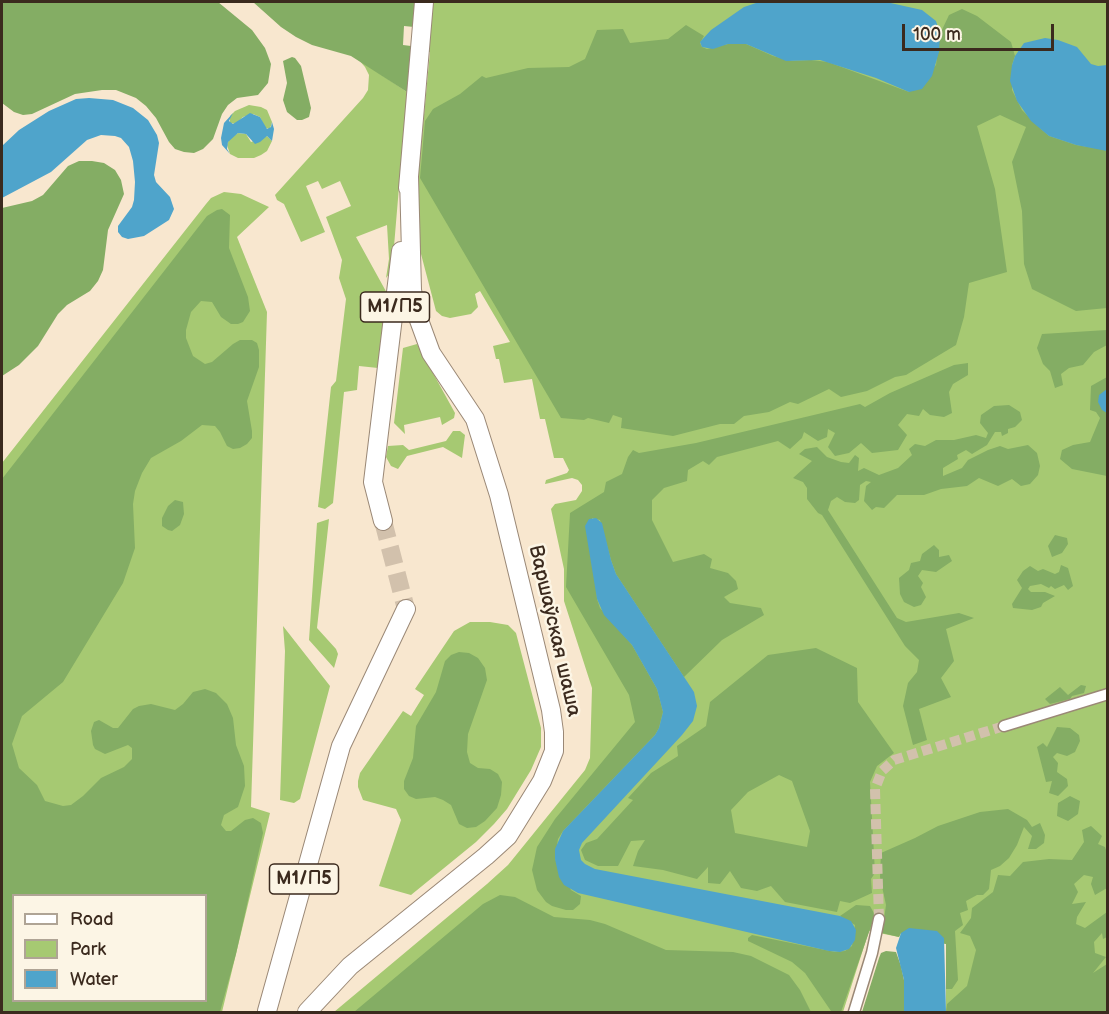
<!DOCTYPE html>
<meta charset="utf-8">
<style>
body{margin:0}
#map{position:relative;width:1109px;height:1014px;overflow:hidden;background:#f8e7cf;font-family:"Balsamiq Sans",sans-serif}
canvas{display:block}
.frame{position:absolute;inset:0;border:3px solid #3b2a1e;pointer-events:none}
.legend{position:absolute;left:12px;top:894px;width:195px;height:108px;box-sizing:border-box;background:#fcf5e5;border:2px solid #afa495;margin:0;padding:8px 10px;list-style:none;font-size:18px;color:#3b2a1e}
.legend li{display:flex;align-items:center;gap:12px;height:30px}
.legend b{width:30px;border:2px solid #afa495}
.scale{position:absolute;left:902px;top:24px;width:152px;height:27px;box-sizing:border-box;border:3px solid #3b2a1e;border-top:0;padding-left:8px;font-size:18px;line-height:21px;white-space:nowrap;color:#3b2a1e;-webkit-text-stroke:4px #fcf5e5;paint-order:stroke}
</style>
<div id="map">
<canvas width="1109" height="1014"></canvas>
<div class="frame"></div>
<ul class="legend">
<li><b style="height:8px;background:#fff"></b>Road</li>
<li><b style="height:16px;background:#a6c972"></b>Park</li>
<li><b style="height:16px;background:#4fa4cb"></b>Water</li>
</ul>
<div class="scale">100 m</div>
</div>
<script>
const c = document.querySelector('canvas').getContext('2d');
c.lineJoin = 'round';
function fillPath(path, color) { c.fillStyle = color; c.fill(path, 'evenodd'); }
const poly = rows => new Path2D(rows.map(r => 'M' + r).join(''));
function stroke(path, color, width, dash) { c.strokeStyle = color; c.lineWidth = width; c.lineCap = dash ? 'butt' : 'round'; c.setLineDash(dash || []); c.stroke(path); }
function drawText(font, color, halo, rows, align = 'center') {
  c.font = font + ' "Balsamiq Sans",sans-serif'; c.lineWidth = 5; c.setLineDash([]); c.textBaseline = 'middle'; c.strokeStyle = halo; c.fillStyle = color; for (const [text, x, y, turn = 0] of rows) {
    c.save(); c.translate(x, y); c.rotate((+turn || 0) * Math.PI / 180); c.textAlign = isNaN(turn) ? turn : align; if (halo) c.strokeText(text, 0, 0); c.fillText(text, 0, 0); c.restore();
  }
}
fillPath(poly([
 [430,2,1107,2,1107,1012,946,1012,946,944,901,933,899,937,869,931,843,1012,334,1012,487,884,508,865,585,770,590,758,592,688,564,601,564,569,551,509,555,504,576,500,582,491,582,485,578,480,572,478,545,484,546,480,567,473,569,470,563,458,554,458,545,419,540,419,532,379,504,383,499,359,496,359,493,346,510,342,480,291,475,294,478,307,471,314,450,318,442,316,436,311,421,254,415,209,430,52,426,52],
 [358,59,407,92,392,270,386,278,389,259,387,225,356,237,388,295,378,368,359,366,357,390,344,392,333,503,325,509,318,507,331,387,336,381,346,299,339,278,342,260,326,217,351,206,340,181,322,189,318,181,306,186,325,232,301,242,284,204,277,200,275,195,363,98,368,90,369,75,365,67],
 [249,105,261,107,267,110,272,122,270,129,265,128,260,117,253,114,243,117,236,124,230,123,230,116,235,111],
 [238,133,246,134,251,142,267,136,272,141,267,151,261,155,254,158,238,158,230,154,227,145,229,139],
 [224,192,241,194,269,207,237,237,267,312,251,807,270,813,222,1012,2,1012,2,463,206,204,211,198],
 [14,896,206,896,206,1000,14,1000],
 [417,344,455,413,454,418,442,425,440,417,404,425,405,434,394,423,403,348],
 [453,431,460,431,465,435,462,458,443,447,407,456,398,469,391,466,386,457,388,446,403,445,409,450,446,441],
 [329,519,317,628,336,649,338,654,334,668,309,640,317,523],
 [470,622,490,622,508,625,516,633,541,728,541,747,531,770,507,809,494,824,476,842,411,895,379,886,401,820,396,809,363,800,358,787,358,781,360,773,403,711,411,716,424,695,415,689,454,631],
 [283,626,330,686,300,799,294,803,280,800,285,651]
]), '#a6c972');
fillPath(poly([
 [2,2,218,2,252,30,265,48,271,64,268,83,258,95,237,98,228,105,222,114,213,139,203,149,194,153,184,152,175,149,169,142,156,118,146,106,136,98,116,90,102,90,75,94,32,114,23,115,14,112,2,103],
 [253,2,417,2,414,27,404,26,403,45,411,46,407,92,351,56,312,45,296,37,281,27],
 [962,9,977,16,1011,42,1015,56,1012,65,1012,90,1022,110,1041,129,1049,136,1076,145,1107,150,1107,308,1076,311,1032,289,1024,264,1022,211,1012,162,1026,127,1000,115,977,126,995,189,1007,272,969,283,964,317,956,345,906,375,895,377,867,391,841,397,829,389,798,404,790,402,769,412,744,416,734,424,720,424,673,436,621,428,622,418,613,415,609,423,588,418,584,420,561,418,420,178,425,121,433,109,460,94,482,76,486,78,528,68,569,67,585,59,597,30,623,29,630,43,668,39,686,25,704,36,700,43,702,47,707,49,728,44,746,44,773,56,792,61,811,60,828,62,909,92,936,65,940,34,949,15],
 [292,57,295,58,301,66,311,108,309,117,302,120,297,120,287,112,283,100,287,83,283,61],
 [79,161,92,161,104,163,115,170,121,180,124,194,108,230,103,270,98,281,90,291,67,305,58,314,38,346,19,365,2,376,2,208,32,201,43,195,68,166],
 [222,209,230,215,229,248,248,297,250,311,243,322,238,324,231,324,221,317,212,302,201,301,191,312,186,330,186,338,193,356,205,364,212,362,233,344,240,340,252,340,257,343,259,350,259,367,247,401,252,431,252,438,247,444,240,448,233,449,227,446,220,432,215,426,202,425,181,441,151,458,142,473,135,491,133,504,135,548,123,583,63,682,22,716,12,744,19,768,37,785,45,801,63,806,71,805,83,796,101,778,124,767,132,759,132,748,128,745,105,754,95,749,93,745,91,731,94,722,99,720,113,728,118,728,133,709,139,706,151,704,175,710,183,704,193,692,205,689,216,693,227,704,233,718,236,745,244,766,245,786,238,807,224,815,221,825,226,831,231,831,245,820,253,818,261,823,263,833,236,954,220,1012,2,1012,2,479,207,216,217,210],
 [14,896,206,896,206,1000,14,1000],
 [1107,330,1107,345,1094,352,1083,365,1069,368,1061,374,1063,385,1055,388,1050,371,1043,364,1037,348,1042,334],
 [968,363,968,375,953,384,949,392,952,413,944,417,930,415,923,409,919,416,907,414,898,425,907,435,898,450,872,453,861,443,849,453,835,456,828,447,835,433,828,429,827,437,818,441,804,432,802,438,790,449,778,441,717,457,709,465,703,461,688,470,687,481,664,488,652,500,652,520,673,562,704,554,712,559,710,568,728,573,736,581,738,589,724,597,730,603,761,608,764,615,722,640,684,677,616,574,611,560,600,520,592,518,597,599,600,608,632,645,657,689,663,712,659,728,655,735,563,831,558,839,555,859,571,890,581,896,580,904,573,910,566,910,552,906,546,902,537,890,532,870,537,847,555,819,635,722,629,695,566,587,570,513,604,492,606,482,622,474,628,457,633,450,639,453,696,443,860,404,865,407,890,393,954,365],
 [1107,377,1107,476,1072,469,1060,459,1062,450,1073,445,1090,442,1100,418,1096,412,1090,410,1091,386],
 [1009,405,1020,412,1022,420,1015,427,1008,429,1008,433,1002,436,1001,432,995,432,987,445,972,454,966,450,957,455,958,459,943,468,943,476,962,468,968,460,988,450,1000,446,1008,449,1028,445,1037,453,1040,466,1038,475,1030,484,1021,486,1012,479,998,486,979,478,967,486,941,489,924,495,897,495,884,508,876,507,872,510,864,501,866,486,871,482,866,481,860,485,859,500,855,503,845,502,837,497,831,501,828,510,897,618,906,622,959,613,974,618,946,629,954,661,941,678,951,697,919,709,927,740,913,745,903,706,908,683,917,672,919,660,905,646,822,515,818,513,807,499,807,488,803,482,793,478,812,461,799,454,805,449,817,447,827,457,841,462,849,463,855,455,859,458,858,471,864,468,879,475,898,468,912,455,909,449,915,444,925,446,936,440,954,440,976,435,986,438,988,433,980,423,981,415,994,406],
 [175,500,183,502,184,514,180,525,172,531,168,530,162,526,162,518,168,506],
 [1055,535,1067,538,1068,544,1062,553,1052,557,1048,546],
 [934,545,939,550,939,557,949,555,952,561,936,572,922,570,918,576,923,583,921,587,926,597,921,605,914,607,904,602,900,594,899,578,909,570,911,563,920,561,922,554],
 [1061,565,1068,568,1073,586,1068,590,1064,585,1055,589,1051,586,1049,588,1041,584,1030,586,1028,589,1031,592,1045,592,1055,596,1043,603,1041,607,1032,610,1013,608,1012,604,1022,588,1017,580,1023,571,1030,566,1038,571,1043,569,1055,574,1059,572],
 [816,648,857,668,858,702,894,753,877,766,870,782,875,873,871,879,872,893,850,903,840,901,837,912,785,902,771,886,757,891,741,888,730,871,720,884,708,883,708,867,697,879,663,870,633,866,638,851,645,840,631,841,618,866,598,866,585,860,581,850,586,843,597,839,633,800,628,798,651,773,678,756,677,746,706,726,710,702,768,655],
 [779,775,792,781,810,831,807,847,735,833,731,810,748,792],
 [459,652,469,653,478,658,485,668,487,680,468,734,467,752,470,763,478,768,490,769,498,774,502,782,501,795,497,808,485,821,476,827,467,828,459,824,451,805,443,800,435,797,416,799,409,796,404,789,404,781,413,758,416,726,436,692,445,661,451,655],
 [1081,685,1086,686,1084,693,1072,696,1070,699,1050,704,1045,699,1060,687,1068,695],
 [1057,727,1070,728,1079,735,1080,741,1075,752,1067,756,1057,753,1053,757,1058,763,1057,772,1067,779,1068,786,1058,796,1049,793,1052,781,1046,782,1037,747,1043,743,1047,747],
 [1070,796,1080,801,1078,814,1068,821,1057,816,1058,803],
 [1008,809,1027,820,1032,827,1040,823,1045,835,1044,843,1036,849,1028,849,1032,836,1024,827,1017,845,1009,858,1000,866,991,870,989,889,983,895,977,895,966,901,968,910,960,913,963,925,955,931,958,980,952,989,946,989,946,944,901,933,899,937,882,933,886,905,880,877,881,853,915,838,938,826,980,812],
 [1091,826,1102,836,1098,844,1105,847,1108,856,1107,888,1095,895,1091,884,1093,877,1084,875,1074,884,1078,892,1072,904,1086,902,1077,917,1076,924,1085,928,1107,912,1107,937,1103,939,1102,933,1094,942,1095,953,1106,957,1093,973,1107,964,1107,1012,946,1012,947,1004,967,986,976,950,970,936,960,933,971,918,972,908,993,892,998,875,1010,876,1023,862,1049,859,1072,860,1084,842,1082,830],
 [500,895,515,897,554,917,590,920,605,924,666,950,733,952,751,956,789,975,800,990,811,1012,354,1012,483,904],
 [856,905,870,906,875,915,841,1012,831,1011,805,973,792,962,748,941,748,938,752,935,835,952,845,951,852,946,855,925,840,916],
 [886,951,896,952,901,966,904,980,904,1012,862,1012,879,958,881,953]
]), '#84ad64');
fillPath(poly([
 [759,2,886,2,922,10,936,21,940,34,939,52,932,76,922,89,909,92,876,78,820,60,786,61,746,44,728,44,713,49,702,47,700,42,711,30,744,7],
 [1045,38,1058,40,1077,47,1091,64,1098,66,1107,65,1107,151,1076,145,1049,136,1031,121,1017,101,1010,81,1012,65,1015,56,1024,43],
 [89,98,113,100,133,108,148,120,157,135,159,143,154,175,156,182,170,197,174,209,169,220,144,236,128,239,122,237,118,232,118,226,132,207,134,200,135,182,133,161,129,147,121,138,115,136,101,135,87,140,51,172,2,198,2,146,19,130,49,111,76,99],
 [233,113,229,121,233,124,250,113,260,117,267,129,271,127,272,122,274,129,272,141,267,136,260,142,255,144,246,134,238,133,228,142,227,149,230,154,222,145,221,138,224,123],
 [1107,389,1108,389,1107,413,1102,410,1098,402,1099,395],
 [596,518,602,523,611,560,616,574,694,692,697,706,693,721,682,735,582,843,579,850,581,860,585,864,595,869,840,916,851,921,856,930,855,940,849,949,840,952,829,951,578,893,564,885,559,877,555,859,555,849,563,831,655,735,659,728,663,712,657,689,632,645,604,615,597,599,585,526,589,519],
 [909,928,937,931,944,938,946,1012,904,1012,904,980,896,948,901,933]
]), '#4fa4cb');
stroke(poly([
 [879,919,875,789,882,771,894,760,1004,726]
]), '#d2c1ac', 10, [10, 5]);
stroke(poly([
 [383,521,406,609]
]), '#d2c1ac', 18, [18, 9]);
const street = poly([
 [1004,726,1108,694],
 [854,1012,872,953,879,919]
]);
const highway = poly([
 [408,188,424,2],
 [383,521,373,482,401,251],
 [267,1011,341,746,406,609],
 [307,1012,350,966,486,856,508,836,542,781,554,751,554,732,551,710,499,495,475,419,431,353,416,312,412,290,409,177]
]);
stroke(street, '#9a8876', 13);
stroke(highway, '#9a8876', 20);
stroke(street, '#fff', 10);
stroke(highway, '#fff', 18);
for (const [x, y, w] of [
 [395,307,69],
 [304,879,69]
]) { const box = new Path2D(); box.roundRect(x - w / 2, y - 15, w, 30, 4.5); c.fillStyle = '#fcf5e5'; c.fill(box); stroke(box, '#3b2a1e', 1.5); }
drawText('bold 18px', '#3b2a1e', null, [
 ["М1/П5",395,307],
 ["М1/П5",304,879]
]);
drawText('20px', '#3b2a1e', '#fcf5e5', [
 ["Варшаўская шаша",554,631,77]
]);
</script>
